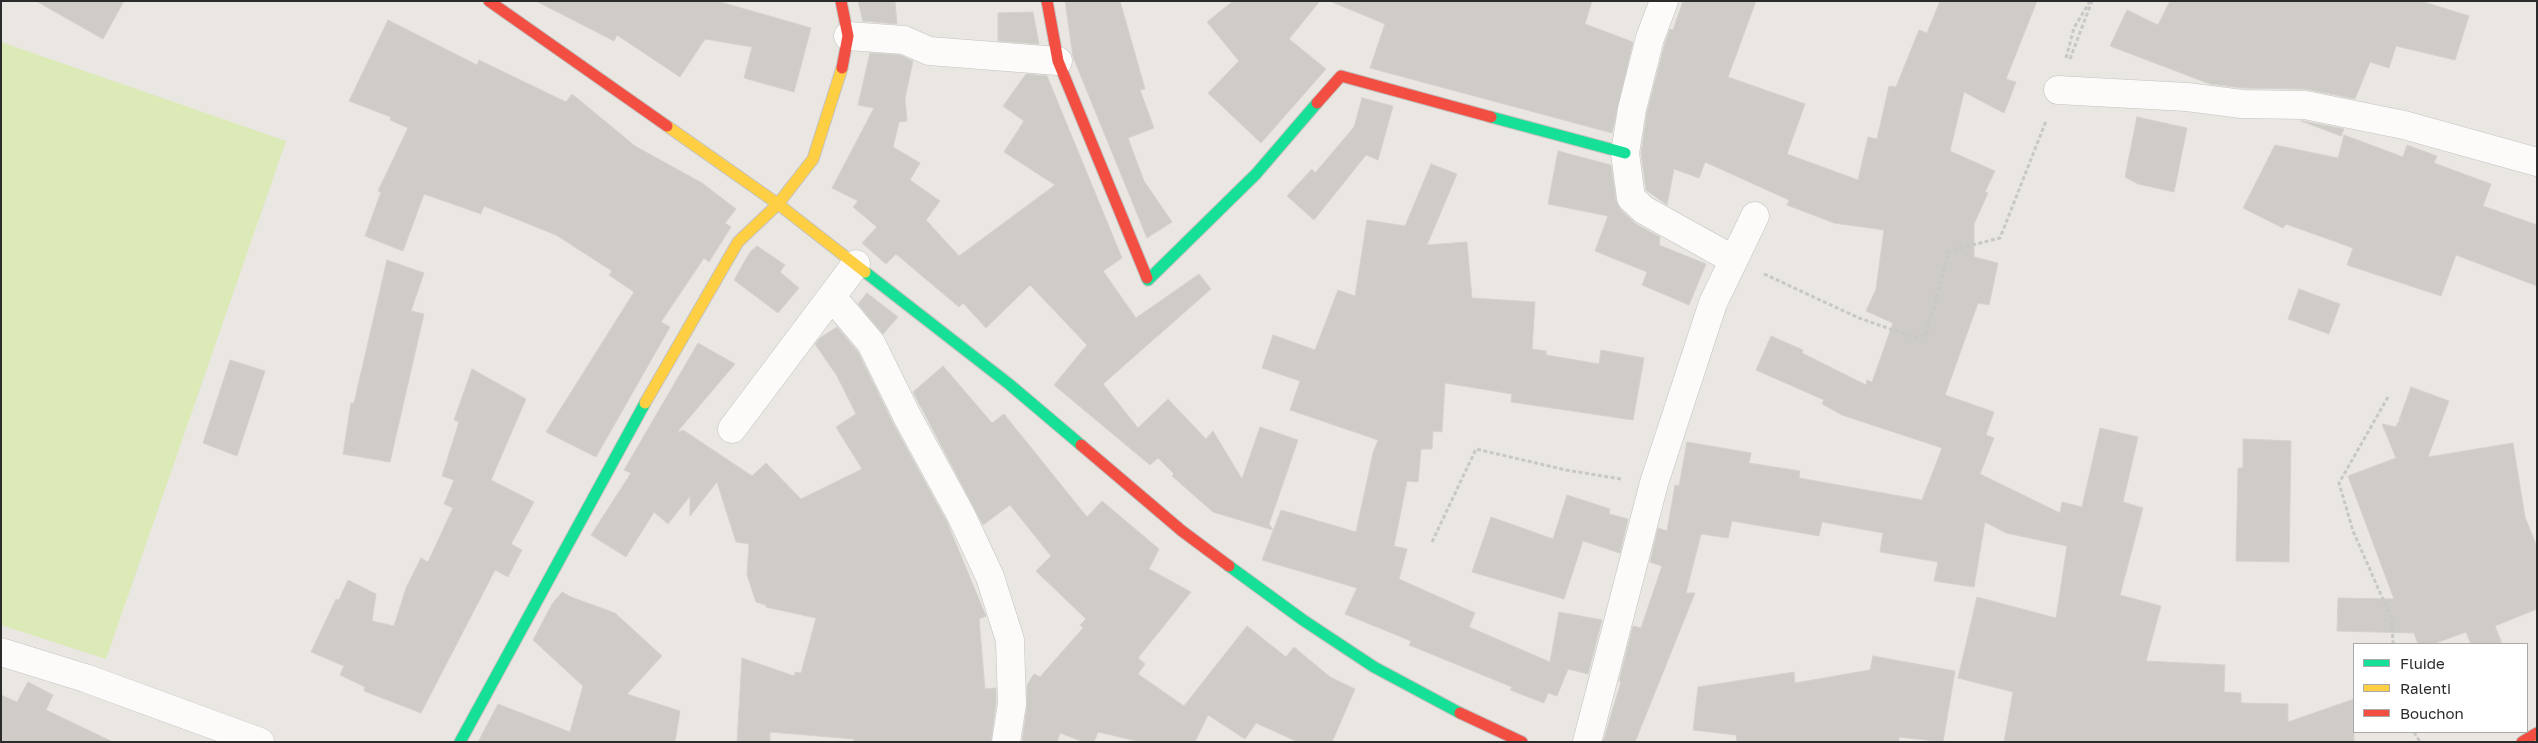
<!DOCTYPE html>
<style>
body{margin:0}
#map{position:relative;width:2538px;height:743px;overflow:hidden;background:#eae6e1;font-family:"Golos Text",sans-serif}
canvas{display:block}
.frame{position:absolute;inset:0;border:2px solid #2b2b2b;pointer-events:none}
.legend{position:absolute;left:2353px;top:643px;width:175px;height:90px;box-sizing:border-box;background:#fff;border:1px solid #aaa;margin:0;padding:6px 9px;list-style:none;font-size:15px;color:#2b2b2b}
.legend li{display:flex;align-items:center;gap:10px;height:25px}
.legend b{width:25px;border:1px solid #aaa}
</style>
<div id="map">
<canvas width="2538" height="743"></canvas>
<div class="frame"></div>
<ul class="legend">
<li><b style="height:6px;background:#16e098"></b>Fluide</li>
<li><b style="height:6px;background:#ffcf43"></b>Ralenti</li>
<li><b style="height:6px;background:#f24e42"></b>Bouchon</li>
</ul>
</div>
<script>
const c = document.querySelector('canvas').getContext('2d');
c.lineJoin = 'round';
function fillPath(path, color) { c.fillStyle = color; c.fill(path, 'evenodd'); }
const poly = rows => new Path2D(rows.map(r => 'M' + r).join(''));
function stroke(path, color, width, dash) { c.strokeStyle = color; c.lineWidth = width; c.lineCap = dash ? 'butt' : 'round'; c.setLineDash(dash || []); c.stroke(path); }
fillPath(poly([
 [1,42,286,141,106,659,1,625]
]), '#dbeab6');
const building = poly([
 [36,1,124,1,103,39,36,1],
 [536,1,717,1,811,28,794,92,744,78,752,47,705,39,680,77,617,35,614,41,536,1],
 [858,1,895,1,897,24,863,21,858,1],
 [1065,1,1120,1,1145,89,1140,90,1154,128,1128,138,1144,181,1172,222,1147,238,1073,57,1065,1],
 [1233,1,1320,1,1289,39,1326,69,1261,143,1208,93,1239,61,1207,22,1233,1],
 [1592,1,1585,24,1633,42,1612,133,1370,68,1385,24,1332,2,1592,1],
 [1683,1,1756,1,1728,77,1805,104,1787,154,1858,180,1868,137,1877,139,1889,86,1896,87,1919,30,1927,33,1940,1,2037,1,2006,79,2016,82,2004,113,1964,92,1950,151,1995,171,1985,192,1988,193,1974,224,1974,257,1998,263,1989,305,1978,303,1945,395,1994,412,1986,435,1994,438,1980,474,2060,513,2062,502,2082,507,2100,428,2138,437,2123,502,2143,508,2120,595,2161,606,2146,661,2225,665,2224,692,2241,693,2241,703,2288,704,2288,722,2354,699,2354,742,2004,742,2013,692,1958,678,1977,597,2056,618,2067,546,2006,533,1985,522,1974,587,1934,581,1938,562,1880,552,1883,533,1822,522,1819,536,1732,521,1728,538,1701,534,1686,593,1695,593,1635,742,1603,742,1621,682,1619,681,1633,626,1641,628,1662,566,1650,562,1658,528,1667,531,1675,485,1679,486,1687,442,1751,453,1749,463,1800,471,1799,478,1922,500,1942,448,1842,415,1822,404,1824,400,1756,370,1771,336,1803,350,1802,353,1866,385,1867,380,1872,382,1893,323,1866,311,1876,289,1884,230,1834,223,1787,205,1789,200,1705,162,1699,178,1674,169,1667,205,1646,190,1641,153,1647,112,1665,43,1670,29,1673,30,1683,1],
 [2170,1,2421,1,2469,16,2455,60,2396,46,2389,68,2370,62,2355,99,2305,89,2243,88,2210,84,2110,46,2127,10,2158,25,2170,1],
 [1033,12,1039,44,998,41,998,13,1033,12],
 [388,20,477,65,479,60,566,102,572,94,635,146,702,183,736,209,725,223,731,227,709,262,704,258,661,322,670,327,596,457,546,432,634,292,609,275,612,271,556,235,484,206,481,214,424,194,403,251,365,236,381,192,378,191,408,128,390,120,391,117,349,101,388,20],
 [870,53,900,55,913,61,905,98,907,121,899,122,893,147,920,163,910,180,940,201,926,220,959,256,1055,185,1004,152,1024,121,1003,106,1026,74,1047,76,1122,258,1103,271,1136,318,1199,274,1211,289,1103,384,1138,428,1168,399,1206,439,1213,431,1242,479,1260,427,1298,440,1269,524,1273,530,1213,512,1172,476,1174,474,1158,458,1150,465,1054,385,1087,345,1030,285,986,328,963,303,959,307,896,254,886,264,862,243,877,227,853,207,858,201,832,188,874,108,858,105,870,53],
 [1362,98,1393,106,1378,160,1366,155,1314,220,1287,196,1312,169,1315,173,1354,127,1362,98],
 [2137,117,2187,128,2174,192,2138,184,2125,177,2137,117],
 [2301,121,2303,121,2344,129,2341,136,2301,121],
 [2344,135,2403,157,2407,145,2437,156,2434,163,2491,184,2483,206,2537,225,2537,286,2456,255,2441,296,2347,265,2353,248,2286,224,2283,228,2243,208,2275,145,2338,158,2344,135],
 [1558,151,1611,165,1616,200,1620,209,1636,224,1660,237,1659,245,1706,264,1689,305,1642,285,1647,272,1595,251,1608,216,1548,204,1558,151],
 [1431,164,1457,174,1427,245,1467,242,1472,298,1535,302,1532,349,1546,351,1546,355,1599,364,1601,350,1644,358,1633,420,1511,402,1512,394,1445,383,1442,432,1433,431,1432,449,1421,449,1418,482,1407,481,1394,546,1407,549,1399,579,1475,613,1469,627,1550,662,1559,612,1602,620,1588,674,1564,668,1568,669,1557,696,1548,693,1544,703,1510,690,1512,687,1409,645,1411,641,1345,614,1357,588,1262,560,1281,510,1356,532,1373,453,1378,440,1290,410,1300,381,1262,368,1273,335,1315,350,1338,290,1355,296,1367,220,1405,226,1431,164],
 [757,246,785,265,780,272,799,288,778,313,734,280,750,252,757,246],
 [387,260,424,273,411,311,424,314,390,462,343,454,351,403,354,403,387,260],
 [2299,289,2340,304,2329,334,2288,319,2299,289],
 [867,293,898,317,883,334,858,304,867,293],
 [837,327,858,352,894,425,947,522,985,614,986,616,979,619,985,689,996,688,996,703,991,742,854,742,854,739,770,732,770,742,737,742,742,658,794,676,795,672,801,673,816,618,766,607,766,605,756,602,747,575,749,544,736,542,717,482,690,516,690,496,668,524,654,512,626,557,591,535,631,473,624,470,698,343,735,364,678,431,679,432,683,430,752,476,766,463,801,499,862,469,836,427,856,414,837,376,815,344,820,338,837,327],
 [230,360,265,371,237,456,203,443,230,360],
 [943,366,992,423,1004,414,1087,517,1102,501,1159,549,1149,569,1191,592,1138,658,1145,664,1138,674,1184,706,1247,626,1286,657,1294,647,1330,677,1355,689,1332,742,1298,742,1256,723,1245,739,1208,715,1195,742,1141,742,1098,732,1094,742,1084,742,1060,733,1057,742,1022,742,1027,706,1027,685,1034,674,1040,677,1083,628,1080,625,1086,619,1036,571,1051,556,1010,505,983,525,913,392,943,366],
 [472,369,526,399,491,480,534,502,511,544,522,550,508,577,495,570,421,713,364,691,365,687,340,675,344,666,311,652,336,599,339,600,348,580,376,594,372,621,394,626,406,588,421,558,428,562,453,508,444,504,454,480,442,476,459,422,454,420,472,369],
 [2411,387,2449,401,2428,457,2513,443,2525,517,2537,547,2537,609,2495,626,2502,644,2471,644,2466,632,2433,644,2418,644,2414,633,2337,631,2338,598,2394,599,2348,476,2396,458,2382,424,2396,427,2399,421,2402,421,2399,420,2411,387],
 [2243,439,2291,441,2289,562,2236,561,2238,468,2243,468,2243,439],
 [1567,495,1610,509,1609,514,1628,519,1620,553,1583,541,1564,599,1472,572,1491,517,1553,539,1567,495],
 [562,592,571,597,615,613,662,656,627,694,680,711,675,742,478,742,498,704,570,732,583,686,533,640,552,604,562,592],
 [1873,656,1955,671,1943,742,1899,737,1899,742,1737,742,1736,735,1693,730,1698,687,1794,672,1795,683,1870,670,1873,656],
 [28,682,53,695,46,710,113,742,1,742,1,695,17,702,28,682]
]);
fillPath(building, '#cfccc8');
stroke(building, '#d5d1cd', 1);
const street = poly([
 [1664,1,1650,38,1632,109,1625,153,1631,198,1644,210,1734,260],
 [848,36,904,40,929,51,1058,61],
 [2058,90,2187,97,2242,104,2305,105,2404,125,2537,162],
 [832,297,871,343,908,418,961,515,990,577,1010,640,1012,704,1006,742],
 [732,429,856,264],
 [1,652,85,678,260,742],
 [1587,742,1654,483,1713,303,1755,216]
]);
const fast = poly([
 [1491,117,1625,153],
 [865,272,1009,384,1081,445],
 [1147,278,1148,280,1256,174,1317,103],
 [1229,566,1303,620,1374,667,1460,713],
 [460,742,645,403]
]);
const slow = poly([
 [667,126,778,204,865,272],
 [645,403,738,242,778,204,813,159,842,68]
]);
const jam = poly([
 [489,1,667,126],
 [841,1,848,36,842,68],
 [1047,1,1058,61,1147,278],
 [1317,103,1341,76,1491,117],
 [1081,445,1182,531,1229,566],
 [1460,713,1522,742],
 [2522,742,2537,733]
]);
stroke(street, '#c3c2c2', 29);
stroke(fast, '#c3c2c2', 13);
stroke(slow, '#c3c2c2', 13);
stroke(jam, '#c3c2c2', 13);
stroke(poly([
 [2066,58,2074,28,2090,1],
 [2070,59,2092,1],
 [1764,274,1859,318,1913,337,1926,335,1949,251,2000,238,2046,121],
 [2388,397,2339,483,2353,531,2392,620,2393,644],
 [1432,542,1476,449,1566,470,1621,479],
 [2414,732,2420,742]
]), '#c8c8c7', 3, [4, 2.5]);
stroke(street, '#fcfbfa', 28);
stroke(fast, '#16e098', 11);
stroke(slow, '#ffcf43', 11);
stroke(jam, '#f24e42', 11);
</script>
